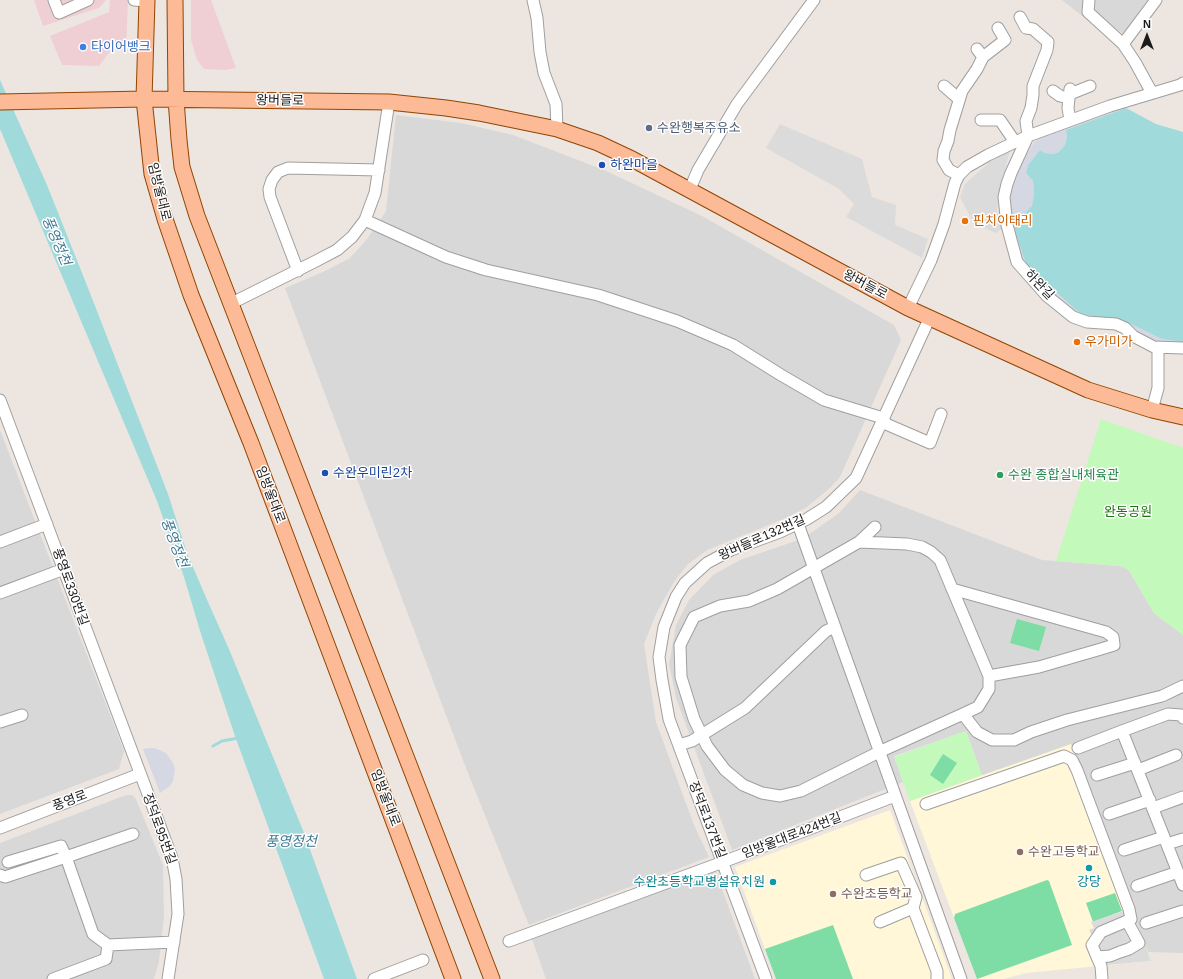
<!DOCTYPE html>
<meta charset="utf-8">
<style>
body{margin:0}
#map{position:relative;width:1183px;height:979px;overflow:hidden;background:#ede6e0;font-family:Helvetica,sans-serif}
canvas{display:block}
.north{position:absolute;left:1127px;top:16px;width:40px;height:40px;-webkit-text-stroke:3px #fff;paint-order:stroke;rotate:0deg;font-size:11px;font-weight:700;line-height:16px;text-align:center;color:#1b1b1b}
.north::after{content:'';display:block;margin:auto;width:14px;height:18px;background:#1b1b1b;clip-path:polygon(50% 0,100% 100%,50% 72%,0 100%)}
</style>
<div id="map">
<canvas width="1183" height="979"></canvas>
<div class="north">N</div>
</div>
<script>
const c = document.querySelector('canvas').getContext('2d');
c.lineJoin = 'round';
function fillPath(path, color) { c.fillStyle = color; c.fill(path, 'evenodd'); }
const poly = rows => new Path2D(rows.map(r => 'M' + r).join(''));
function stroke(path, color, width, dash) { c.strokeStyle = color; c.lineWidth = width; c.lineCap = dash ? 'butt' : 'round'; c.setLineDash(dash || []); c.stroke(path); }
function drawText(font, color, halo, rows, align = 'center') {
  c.font = font + ' Helvetica,"Noto Sans KR",sans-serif'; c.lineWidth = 3; c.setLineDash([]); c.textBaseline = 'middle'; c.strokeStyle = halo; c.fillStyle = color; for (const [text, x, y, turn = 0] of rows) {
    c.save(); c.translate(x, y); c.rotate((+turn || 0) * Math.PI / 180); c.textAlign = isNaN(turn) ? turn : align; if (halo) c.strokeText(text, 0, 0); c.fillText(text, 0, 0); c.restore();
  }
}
fillPath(poly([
 [1062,0,1151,0,1124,35,1098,14,1091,23],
 [396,115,461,123,513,135,604,170,702,216,894,325,901,340,840,477,830,488,807,507,786,518,707,550,687,565,674,582,656,614,644,644,656,722,694,825,709,857,529,925,464,763,285,288,323,272,350,258,367,239,386,211],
 [0,430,124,751,119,769,0,814],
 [860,490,1042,560,1120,566,1128,569,1154,613,1183,635,1183,953,1148,952,1071,745,982,775,966,731,894,756,903,782,732,850,676,698,669,664,676,625,689,600,713,575,740,560,804,538,839,513],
 [126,795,132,795,136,799,163,865,164,916,159,962,154,979,0,979,0,843],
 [715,870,755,979,546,979,532,939]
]), '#d9d8d8');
fillPath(poly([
 [34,0,106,0,99,8,43,26],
 [110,0,128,0,126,50,111,50,99,66,62,65,50,36,109,12],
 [191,0,211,0,236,68,225,70,204,69,197,60,191,40]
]), '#efcfd4');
fillPath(poly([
 [1071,744,1151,961,1026,973,1004,979,977,979,910,801],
 [890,810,952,979,776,979,735,867]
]), '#fff7d7');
fillPath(poly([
 [1101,419,1172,444,1183,447,1183,635,1154,613,1128,569,1120,566,1056,561],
 [966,731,982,775,910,801,894,757]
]), '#c3f9bb');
fillPath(poly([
 [1017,619,1046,627,1039,651,1010,643],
 [943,754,957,763,943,784,930,775],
 [1047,880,1049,881,1072,945,977,979,954,918,955,914],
 [1115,893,1122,911,1093,922,1086,903],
 [833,925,853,979,776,979,765,949]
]), '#7ddda4');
fillPath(poly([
 [780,124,862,159,872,197,896,205,895,225,928,239,922,258,846,217,854,204,839,189,766,148],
 [1010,151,999,192,997,211,1003,228,996,233,974,224,960,197,965,184,991,161],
 [1132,908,1151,961,1107,965,1089,930,1094,928,1091,922]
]), '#dbdbdb');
fillPath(poly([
 [1124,105,1126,108,1066,130,1067,137,1065,145,1059,152,1054,154,1045,153,1040,150,1028,165,1026,173,1033,181,1034,194,1032,207,1022,216,1116,320,1135,326,1162,339,1183,342,1183,345,1154,343,1076,315,1051,294,1019,261,1009,228,1008,193,1020,165,1034,142,1045,135],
 [149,748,155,748,166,753,173,763,175,769,173,781,170,786,160,793,143,749]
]), '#d5d8e2');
fillPath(poly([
 [0,80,47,185,90,293,168,494,187,553,208,602,229,649,304,833,357,979,324,979,236,739,201,634,184,577,157,501,0,129],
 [1126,108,1156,124,1183,132,1183,342,1162,339,1135,326,1116,320,1081,314,1027,266,1014,229,1022,216,1032,206,1034,194,1033,181,1026,173,1028,165,1040,150,1045,153,1054,154,1059,152,1065,145,1067,137,1066,130]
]), '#a0dadb');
stroke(poly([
 [213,746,222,741,239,738]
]), '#a0dadb', 3);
const minor = poly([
 [54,0,59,13,88,0],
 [134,0,147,1],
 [533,0,537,18,540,52,544,73,556,104,557,129],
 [1089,0,1088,12,1123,44,1135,62,1152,93],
 [1020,17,1026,28,1033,29,1048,42,1047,50,1033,86,1033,95,1031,108,1026,121,1028,136,1011,173,1007,184,1004,197,1007,225,1017,262,1047,296,1073,317,1087,322,1116,324,1125,328,1133,336,1154,347,1183,348],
 [1123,44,1156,0],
 [977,49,983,57],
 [944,86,959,99],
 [1053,91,1060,96,1069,98],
 [1070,94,1090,86],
 [981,120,1000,120,1015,142],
 [1070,120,1068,108,1070,89],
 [959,175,949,170,943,160,944,151,948,141,950,130,962,91,977,69,983,57,1005,40,998,28],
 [690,189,698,170,737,104,814,0],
 [365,220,446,257,486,270,598,295,677,321,733,345,781,375,824,400,883,418,886,424,930,443,941,414],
 [298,271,270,197,269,189,272,180,278,172,288,168,379,170],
 [232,303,316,261,337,250,352,237,365,220,375,193,389,102],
 [908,308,931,260,944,224,955,183,959,175,967,167,988,155,1028,136,1110,106,1180,85,1183,83],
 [0,400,172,858,176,879,178,914,168,979],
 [1152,410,1158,388,1158,347],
 [798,524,961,979],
 [875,527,859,542,777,589,749,601,720,606,694,617,680,645,681,677,694,719,707,746,725,770,743,785,762,793,780,796,801,791,879,752,963,714,977,732,992,740,1014,740,1031,732,1067,720,1162,696,1183,686],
 [0,542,47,524],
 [859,542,907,544,922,547,931,552,940,560,989,676,989,689,978,707,963,714],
 [952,589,1106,632,1113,637,1114,645,1101,649,1039,667,989,676],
 [0,593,64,569],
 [0,722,22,715],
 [1122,731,1168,714,1181,715,1183,718],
 [679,745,692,741,745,708,826,631,835,627],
 [1078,748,1122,731,1183,885],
 [1138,770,1176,755],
 [1097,775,1135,763],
 [926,804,1064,756,1072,760,1077,770,1129,909,1131,919,1127,921],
 [1153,808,1183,797],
 [1109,814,1150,800],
 [0,828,140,774],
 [133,834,66,857,93,934,108,945,174,942],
 [1167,844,1183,839],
 [1124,850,1164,837],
 [0,875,5,877,66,857,61,846,8,862],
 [866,875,901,863,916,897,913,908,937,971,937,979],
 [1137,886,1178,872],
 [880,922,913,908],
 [1146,923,1183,911],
 [509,941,723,862,895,796],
 [1097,957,1110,956,1120,952,1129,949,1139,943,1127,921,1101,932,1092,945,1097,957,1101,966,1102,979],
 [53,979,106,959,108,945],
 [374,979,423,960],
 [766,979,669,719,662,680,659,657,664,627,676,597,685,583,707,563,731,550,780,532,807,519,826,507,856,478,930,317]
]);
const major = poly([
 [147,0,144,99,152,174,165,219,191,295,251,443,453,979],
 [175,0,176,99,179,140,182,167,197,216,492,979],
 [0,102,144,99,389,102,446,108,479,113,557,129,598,143,632,159,908,308,1088,390,1152,410,1183,417]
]);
stroke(minor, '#9f9f9f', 13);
stroke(major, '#924400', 17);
stroke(minor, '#fff', 11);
stroke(major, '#fcbb96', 15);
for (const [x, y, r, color] of [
 [83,47,4,"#3f7fe0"],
 [649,128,4,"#5c6f8a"],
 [602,165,4,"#1a4fb4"],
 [965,221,4,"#e8710a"],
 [1077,342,4,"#e8710a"],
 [325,473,4,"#1a4fb4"],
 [1000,475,4,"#2e9e5b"],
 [1020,852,4,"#8d6e63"],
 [1089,868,4,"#0f9aa8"],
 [773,882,4,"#0f9aa8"],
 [833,894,4,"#8d6e63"]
]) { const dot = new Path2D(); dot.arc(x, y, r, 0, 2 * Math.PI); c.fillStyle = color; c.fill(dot); stroke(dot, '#fff', 1.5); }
drawText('13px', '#366cbe', '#fff', [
 ["타이어뱅크",91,47]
], 'left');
drawText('13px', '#1b1b1b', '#fff', [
 ["왕버들로",280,101,1],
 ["임방울대로",159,192,76],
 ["왕버들로",865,285,28],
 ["하완길",1039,285,46],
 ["임방울대로",270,495,69],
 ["왕버들로132번길",762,538,-24],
 ["풍영로330번길",70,587,70],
 ["임방울대로",385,798,69],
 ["풍영로",70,801,-21],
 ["장덕로137번길",707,820,69],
 ["장덕로95번길",159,829,70],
 ["임방울대로424번길",792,836,-21]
]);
drawText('13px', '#4e5e75', '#fff', [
 ["수완행복주유소",657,128]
], 'left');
drawText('13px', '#164399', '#fff', [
 ["하완마을",610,165],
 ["수완우미린2차",333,473]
], 'left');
drawText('13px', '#c56008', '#fff', [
 ["핀치이태리",973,221],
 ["우가미가",1085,342]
], 'left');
drawText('13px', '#27864d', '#fff', [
 ["수완 종합실내체육관",1008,475]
], 'left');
drawText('13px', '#18780b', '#fff', [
 ["완동공원",1128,512]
]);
drawText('13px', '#785e54', '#fff', [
 ["수완고등학교",1028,852],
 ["수완초등학교",841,894]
], 'left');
drawText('13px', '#0d838f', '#fff', [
 ["수완초등학교병설유치원",765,882],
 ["강당",1089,882,"center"]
], 'right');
drawText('italic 14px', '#407a93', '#fff', [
 ["풍영정천",56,241,67],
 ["풍영정천",174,543,69],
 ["풍영정천",291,842]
]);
</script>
